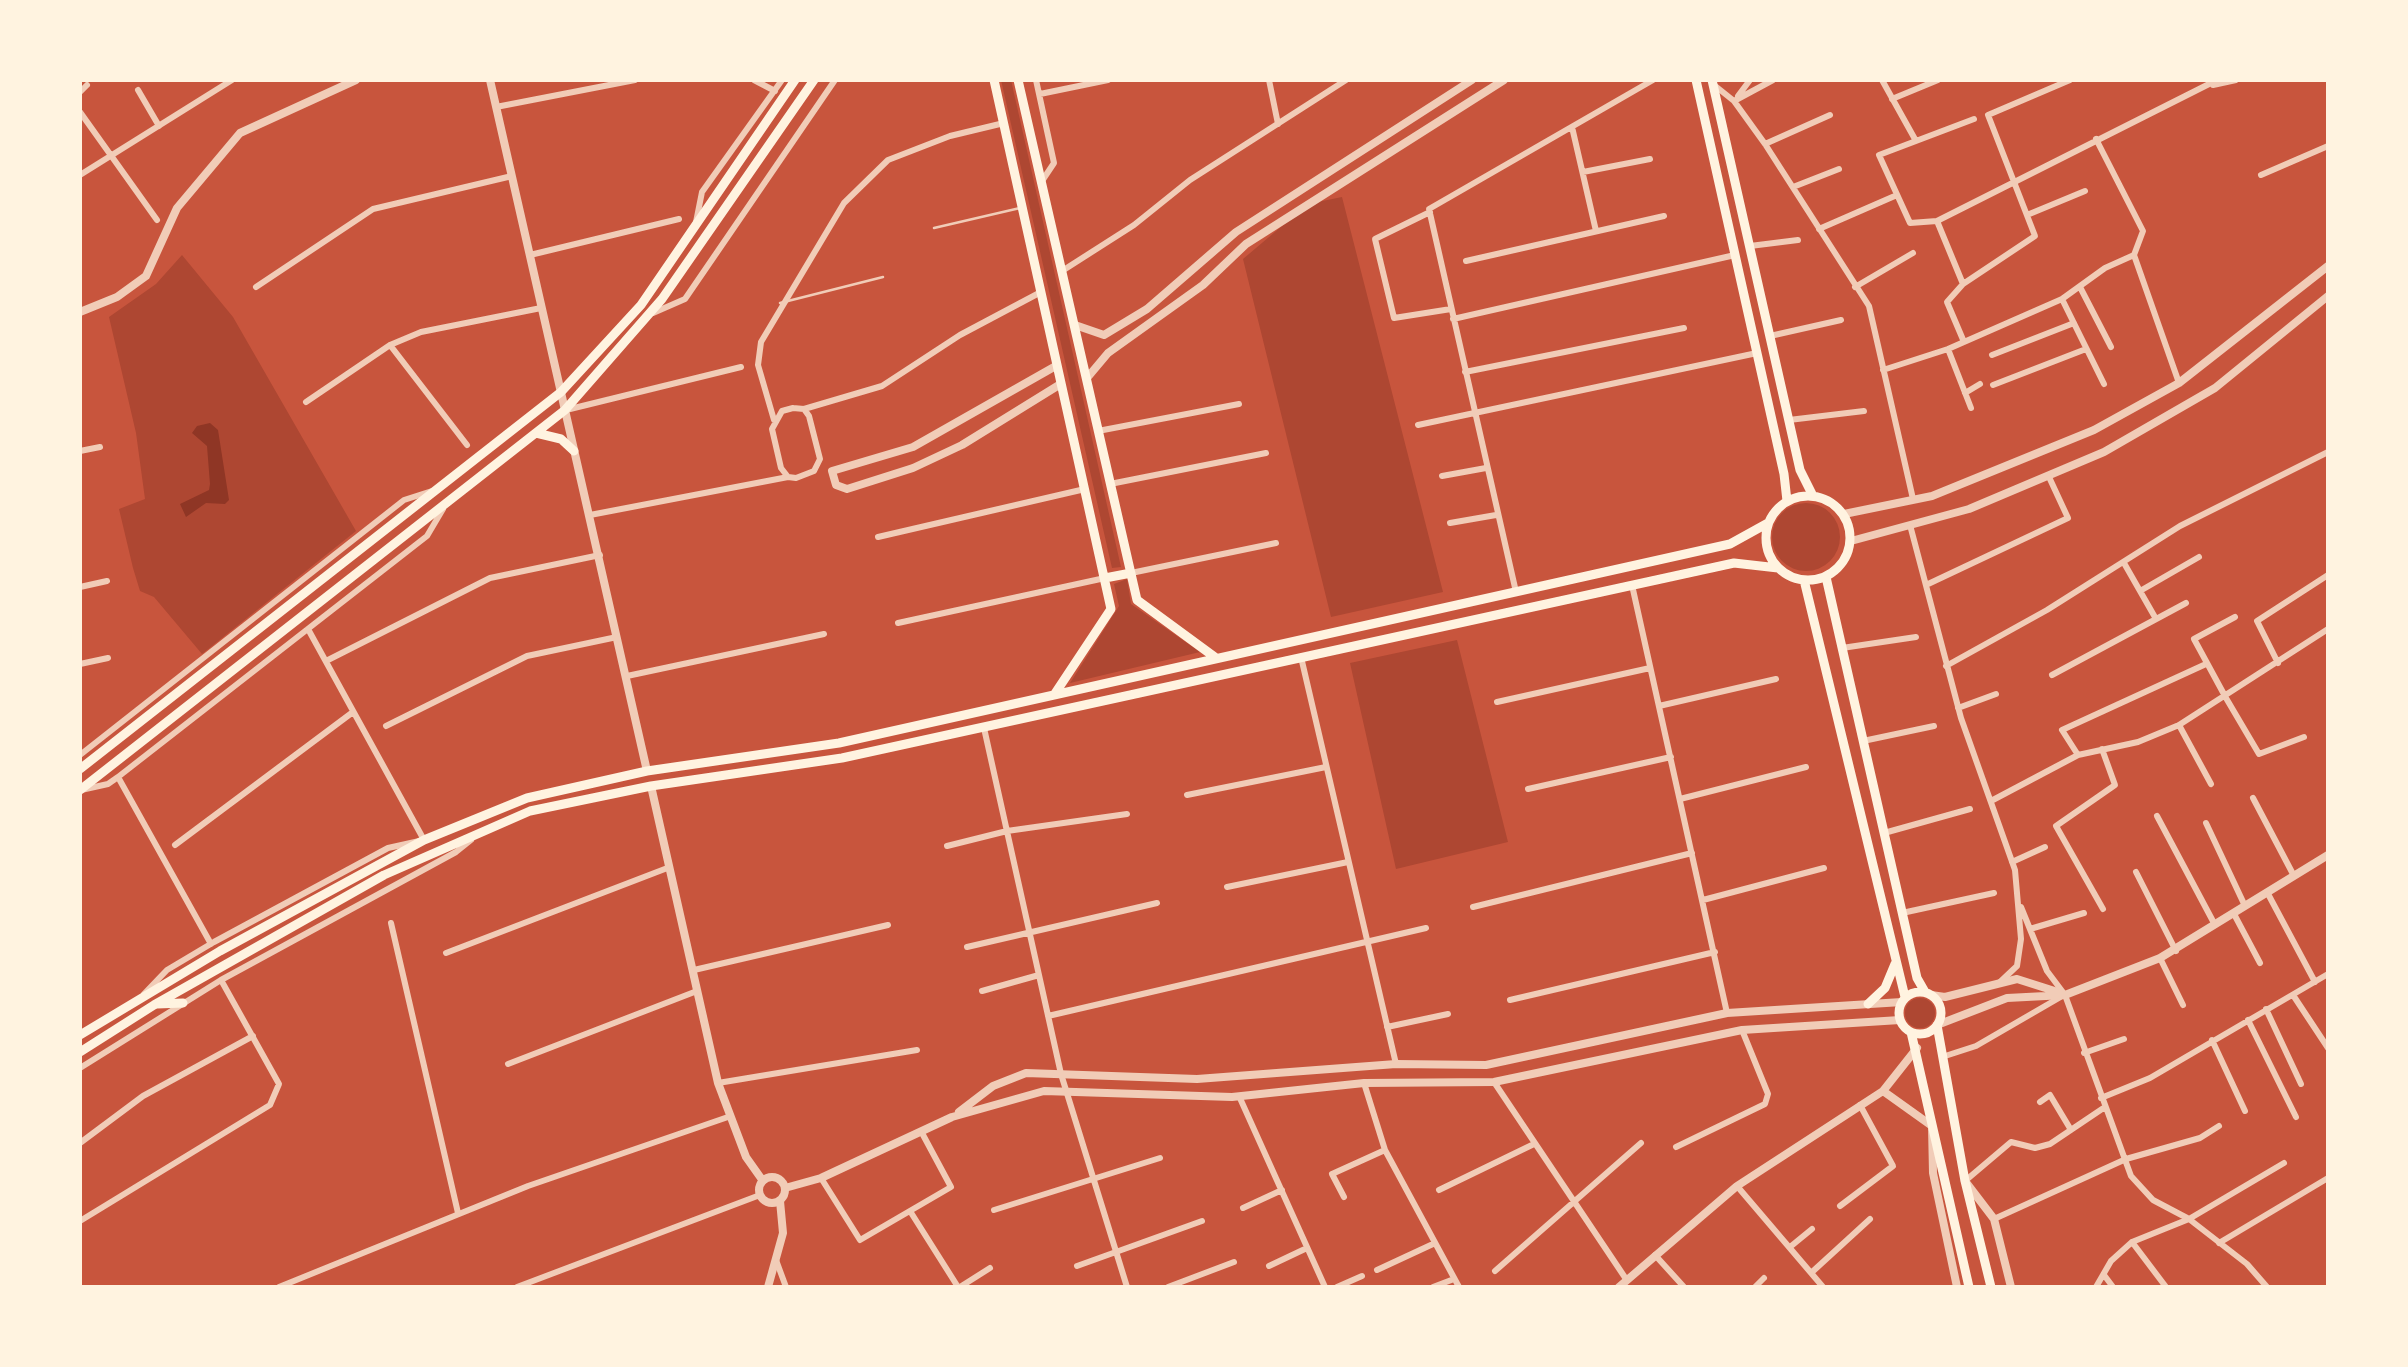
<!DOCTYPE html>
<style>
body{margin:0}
#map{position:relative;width:2408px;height:1367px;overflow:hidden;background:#c8553d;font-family:"Public Sans",sans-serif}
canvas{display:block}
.frame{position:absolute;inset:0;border:82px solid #fff3e0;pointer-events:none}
</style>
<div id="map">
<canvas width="2408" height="1367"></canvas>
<div class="frame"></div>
</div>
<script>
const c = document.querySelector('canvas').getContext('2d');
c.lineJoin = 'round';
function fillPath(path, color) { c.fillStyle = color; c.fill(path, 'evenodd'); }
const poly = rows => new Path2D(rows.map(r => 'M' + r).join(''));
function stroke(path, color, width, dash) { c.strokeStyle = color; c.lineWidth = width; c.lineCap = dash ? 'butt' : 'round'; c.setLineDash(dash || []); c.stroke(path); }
fillPath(poly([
 [1001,80,1011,80,1121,567,1112,568],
 [1342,197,1443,592,1331,617,1243,259,1308,204],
 [182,255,233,317,356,531,202,654,154,597,140,591,133,568,119,509,145,499,136,433,109,317,156,284],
 '1772 537a34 34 0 1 1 68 0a34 34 0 1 1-68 0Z',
 [1127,579,1131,604,1200,652,1070,683,1119,606,1114,584],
 [1457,640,1508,842,1396,869,1350,663],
 '1905 1013a15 15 0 1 1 30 0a15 15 0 1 1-30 0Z'
]), '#ae4732');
fillPath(poly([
 [210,423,218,430,229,500,225,504,206,503,186,517,180,504,209,490,210,484,207,446,192,433,197,426]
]), '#8f3625');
stroke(poly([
 [934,228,1020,208],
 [780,303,883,277]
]), '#f1ccb7', 2.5);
stroke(poly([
 [754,80,775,91],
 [1036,80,1054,163,1042,181],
 [1269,80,1278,124],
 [1882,80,1916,141],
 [1714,85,1734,101,1765,144,1869,306,1913,499],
 [2213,85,2236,80],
 [138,90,159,126],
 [80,92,87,85],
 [1040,94,1108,80],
 [1738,96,1750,80],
 [1892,99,1938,80],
 [1734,101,1773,80],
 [496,107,635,80],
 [80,112,157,220],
 [1974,119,1879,155,1910,223,1937,221,2217,80],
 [1572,127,1596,231],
 [2096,139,2143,231,2134,255],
 [1765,144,1830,115],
 [1583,172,1650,159],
 [80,175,232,80],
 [2261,175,2328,146],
 [1793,187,1839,169],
 [1430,212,1375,239,1394,318,1451,309],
 [2027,215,2085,191],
 [1937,221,1963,284,1947,302,1964,342],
 [696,222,702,192,782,80],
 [1819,229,1897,195],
 [1750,246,1798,240],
 [530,255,679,219],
 [2134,255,2179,383],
 [1466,261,1664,216],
 [1062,271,1134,225,1190,180,1346,80],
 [1963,284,2035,236,1988,115,2070,80],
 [256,287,373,209,512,176],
 [1855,287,1913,253],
 [2080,287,2111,347],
 [2062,299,2104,384],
 [653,313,685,299,835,80],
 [1453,319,1735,255],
 [1770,336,1841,320],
 [390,345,467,445],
 [1948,349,1971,408],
 [1992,355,2074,323],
 [1883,370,1948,349,2062,299,2105,268,2134,255],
 [1465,372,1684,328],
 [1993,385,2086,349],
 [1965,393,1980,384],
 [306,402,390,345,421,332,541,308],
 [793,408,804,409,809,416,820,459,814,471,796,478,788,477,781,468,772,429,782,411,793,408],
 [804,409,882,386,960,335,1041,292],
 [566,410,741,367],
 [774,420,758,365,761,342,844,203,888,160,950,136,1004,123],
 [1789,420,1864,411],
 [1418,425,1757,353],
 [1098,431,1239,404],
 [80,451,100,447],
 [1442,476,1486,468],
 [1110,484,1266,453],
 [590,515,788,477],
 [1450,523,1496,515],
 [1910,525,1961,718,2015,870,2021,939,2017,966,2000,982],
 [878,537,1085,489],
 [2124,563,2156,619],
 [1131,573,1276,543],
 [1632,585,1727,1013],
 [1926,585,2068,518,2049,477],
 [80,587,107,581],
 [2140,591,2199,557],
 [1516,592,1429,209,1653,80],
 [2235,617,2194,639,2226,698,2259,754,2304,737],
 [898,623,1105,578],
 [1842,648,1916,637],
 [1301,657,1396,1064],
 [326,661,490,578,600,555],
 [2278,663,2257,621,2328,575],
 [80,664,108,658],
 [1946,666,2047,610,2180,526,2328,452],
 [2052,675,2186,603],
 [627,676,824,634],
 [1497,702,1650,668],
 [1659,706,1776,679],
 [1958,708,1996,694],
 [2179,725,2211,784],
 [386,726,527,656,617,637],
 [984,728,1061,1074,1127,1287],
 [1863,741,1934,726],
 [2102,749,2115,785,2056,826,2103,909],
 [80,755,404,500,432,491],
 [2078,755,2062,730,2206,664],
 [118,777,211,944],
 [1528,789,1671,757],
 [81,790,108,784,118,777,427,536,443,509],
 [1187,795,1326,767],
 [2253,798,2294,876],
 [1680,799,1806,767],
 [1991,801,2078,755,2138,742,2179,725,2328,629],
 [2157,816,2215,925],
 [2206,823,2245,906],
 [1884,833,1970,809],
 [175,845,353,712],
 [947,846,1007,831,1127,814],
 [2012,862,2045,847],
 [2136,872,2176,951],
 [1227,887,1348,862],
 [2267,892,2315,982],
 [1703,900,1824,868],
 [1473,907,1692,853],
 [2021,907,2047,971,2065,995,2131,1176,2153,1200,2189,1219,2247,1264,2267,1287],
 [1902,913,1994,893],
 [2234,914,2260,963],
 [391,923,458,1213],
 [2030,929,2084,913],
 [967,947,1157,903],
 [446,953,670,867],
 [2160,958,2183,1005],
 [694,970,888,925],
 [982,991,1039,975],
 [144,994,167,970,214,942,388,848,424,840,308,629],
 [2293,995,2328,1048],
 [1510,1000,1715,952],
 [2266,1009,2301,1084],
 [1048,1016,1426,928],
 [2248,1020,2296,1117],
 [1387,1027,1448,1014],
 [2212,1040,2245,1111],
 [2084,1053,2124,1039],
 [1942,1057,1976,1046,2064,995],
 [508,1064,697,991],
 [80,1068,221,980,456,852,471,840],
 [1494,1082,1626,1279],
 [718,1083,917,1050],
 [1364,1083,1385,1150,1459,1287],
 [1239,1096,1325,1287],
 [2101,1098,2150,1078,2328,974],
 [2040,1102,2050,1095,2071,1130],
 [80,1143,143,1096,253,1036],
 [1676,1147,1765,1104,1768,1094,1742,1030],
 [821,1178,860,1240,951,1187,922,1133],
 [1965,1181,2011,1142,2035,1148,2050,1144,2105,1107],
 [1737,1186,1823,1287],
 [1439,1190,1534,1144],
 [1344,1197,1332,1174,1385,1150],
 [1840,1206,1893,1166,1860,1105],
 [1243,1208,1282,1190],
 [994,1210,1160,1158],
 [910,1211,958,1287],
 [1994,1219,2126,1159,2200,1138,2219,1126],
 [80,1221,270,1105,279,1084,221,980],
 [2132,1242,2166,1287],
 [2219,1243,2328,1178],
 [1790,1247,1812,1229],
 [1655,1255,1684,1287],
 [776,1260,786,1287],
 [1077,1266,1202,1221],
 [1269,1266,1307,1248],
 [1377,1270,1433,1244],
 [1495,1271,1641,1143],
 [1811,1273,1870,1219],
 [2104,1275,2113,1287],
 [279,1287,528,1186,728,1117],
 [517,1287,760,1195],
 [960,1287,990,1268],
 [1168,1287,1234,1262],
 [1337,1287,1362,1276],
 [1433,1287,1454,1279],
 [1755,1287,1764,1278],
 [2096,1287,2111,1261,2132,1242,2189,1219,2284,1163]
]), '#f1ccb7', 6);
stroke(poly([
 [490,80,647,771],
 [80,312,117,297,146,276,177,208,240,133,356,80],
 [1075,325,1104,335,1147,309,1236,232,1472,80],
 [1054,367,913,447,832,471,836,485,847,489,913,468,962,445,1059,385],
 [1087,378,1108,353,1203,285,1246,244,1504,80],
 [1844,514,1932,496,2094,430,2179,383,2328,266],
 [1851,541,1969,509,2104,452,2215,388,2328,296],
 [651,786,718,1083,746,1157,763,1181],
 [1931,995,1945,997,2017,979,2061,993],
 [1937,1025,2007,998,2065,995,2160,958,2328,855],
 [1883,1091,1932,1126,1933,1173,1957,1287],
 [959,1112,993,1086,1026,1073,1197,1079,1396,1064,1486,1065,1727,1013,1902,1002],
 '759 1190a13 13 0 1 1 26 0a13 13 0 1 1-26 0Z',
 [1965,1181,1994,1219,2011,1287],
 [785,1188,821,1178,952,1117,1044,1091,1232,1097,1364,1083,1494,1082,1742,1030,1900,1020],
 [768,1287,783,1233,780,1201],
 [1619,1287,1737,1186,1883,1091,1917,1048]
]), '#f1ccb7', 8);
stroke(poly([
 [994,80,1111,609,1054,695],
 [1018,80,1137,600,1216,658],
 [1696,80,1784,474,1787,501],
 [1712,80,1800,470,1813,496],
 [536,433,561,439,574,451],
 '1766 538a42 42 0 1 1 84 0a42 42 0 1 1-84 0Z',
 [1826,577,1917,978,1925,992],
 [1105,578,1131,573],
 [1804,580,1905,997],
 [80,769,561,392,641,305,795,80],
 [80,790,565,410,662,299,814,80],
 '1899 1013a21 21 0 1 1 42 0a21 21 0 1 1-42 0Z',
 [157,1004,183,1003],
 [1868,1004,1885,988,1895,964],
 [1937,1025,1965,1181,1991,1287],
 [1911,1032,1969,1287],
 [80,1035,220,951,424,840,527,798,647,771,839,743,1730,544,1768,523],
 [80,1052,154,1005,384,875,530,811,651,786,842,758,1734,563,1778,568]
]), '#fff3e0', 9);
</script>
